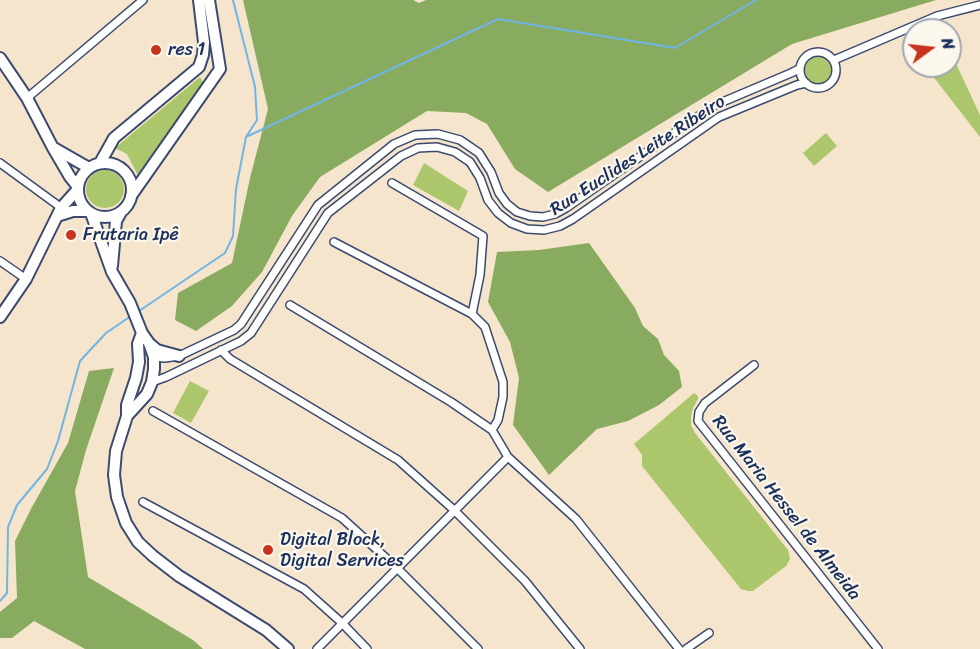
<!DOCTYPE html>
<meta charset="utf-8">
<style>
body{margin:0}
#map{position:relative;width:980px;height:649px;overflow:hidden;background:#f5e5cd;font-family:Sriracha,sans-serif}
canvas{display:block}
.north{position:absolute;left:902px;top:18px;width:60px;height:60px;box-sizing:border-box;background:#fbf7ec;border:2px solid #a1a7b3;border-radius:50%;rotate:75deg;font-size:16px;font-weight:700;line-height:24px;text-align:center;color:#1b2f5e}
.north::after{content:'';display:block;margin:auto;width:21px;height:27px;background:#c8321e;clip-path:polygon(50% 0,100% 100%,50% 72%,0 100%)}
</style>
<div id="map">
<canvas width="980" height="649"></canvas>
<div class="north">N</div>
</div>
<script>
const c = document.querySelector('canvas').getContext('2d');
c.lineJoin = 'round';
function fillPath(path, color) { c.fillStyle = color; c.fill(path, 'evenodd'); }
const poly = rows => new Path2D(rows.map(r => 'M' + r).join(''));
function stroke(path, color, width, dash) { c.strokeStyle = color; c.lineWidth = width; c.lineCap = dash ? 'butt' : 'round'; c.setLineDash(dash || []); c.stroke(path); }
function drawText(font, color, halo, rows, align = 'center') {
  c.font = font + ' Sriracha,sans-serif'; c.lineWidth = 4.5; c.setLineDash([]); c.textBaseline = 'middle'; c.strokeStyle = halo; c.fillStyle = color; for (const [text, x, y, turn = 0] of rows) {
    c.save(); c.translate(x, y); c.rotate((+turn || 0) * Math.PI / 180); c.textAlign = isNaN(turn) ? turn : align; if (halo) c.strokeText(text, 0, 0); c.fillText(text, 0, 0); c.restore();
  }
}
fillPath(poly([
 [950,51,980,115,980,137,925,66,950,66],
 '803 70a15 15 0 1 1 30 0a15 15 0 1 1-30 0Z',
 [200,77,203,82,138,176,127,154,115,148],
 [826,133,837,146,814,166,803,153],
 [424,163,468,191,459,211,413,185],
 '86 189a19 19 0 1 1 38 0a19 19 0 1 1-38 0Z',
 [190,381,209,391,191,423,173,413],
 [694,393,698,396,698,399,693,408,691,416,691,425,695,433,788,550,789,554,790,559,786,566,753,591,748,591,741,589,642,466,642,455,634,444]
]), '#acc66b');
fillPath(poly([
 [243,0,413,0,419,3,426,0,936,0,792,44,548,192,515,169,487,124,466,113,427,111,320,177,292,216,262,272,232,306,196,331,175,320,178,293,232,263,250,178,268,109],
 [589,243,635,308,643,326,658,339,664,355,679,371,682,387,659,405,628,421,597,429,549,475,513,425,519,378,510,342,488,302,497,252,539,250],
 [114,368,86,450,75,491,88,577,193,640,203,649,85,649,34,621,12,638,0,638,0,612,17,598,15,541,32,507,68,443,89,371]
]), '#89ab5f');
stroke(poly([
 [248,136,498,19,675,48,756,0],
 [139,311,225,253,233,236,236,189,246,137,257,120,255,87,233,0],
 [0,601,7,593,8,527,17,505,47,469,58,441,80,361,106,333,131,316]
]), '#6fb5e6', 2);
const street = poly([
 '800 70a18 18 0 1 1 36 0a18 18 0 1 1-36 0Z',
 [834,60,937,16,980,5],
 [27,98,143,0],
 [0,163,63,209],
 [392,183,483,236,480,275,472,314,485,327,503,382,503,397,498,420,492,430],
 [334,242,472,314],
 [0,261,26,279],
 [290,305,451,402,492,430,508,457,576,519,679,649],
 [221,350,230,359,398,460,454,510,525,581,580,649],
 [154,357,165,358,179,356,234,330,241,324,318,205,394,144,415,135,438,134,460,140,479,153,491,172,499,193,507,204,517,212,530,216,543,217,555,214,566,208,713,106,791,73,799,69],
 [754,365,705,403,699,412,698,421,878,649],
 [152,382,166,377,241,341,251,333,328,213,401,156,418,148,437,147,455,152,470,162,480,178,488,200,498,213,511,223,527,229,544,230,560,226,573,219,719,117,797,85,806,83],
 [153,411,342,518,397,568,478,649],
 [143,502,304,589,342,623,367,649],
 [317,649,508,457],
 [686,649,709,633]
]);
const secondary = poly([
 [0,58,27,98,53,148,70,177,78,187],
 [54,148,89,168]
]);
const primary = poly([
 '78 190a27 27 0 1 1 54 0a27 27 0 1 1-54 0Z',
 [100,163,114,138,199,67,203,55,204,42,199,0],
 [131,196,220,69,209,0],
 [91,213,112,272,130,303,142,333,149,343,154,357,154,369,152,382,147,394,127,416],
 [57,216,73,211,88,211],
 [112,266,116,221,121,212],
 [0,317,26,279,61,208,78,189],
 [142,333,138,344,139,362,136,378,127,405,127,416,116,451,114,475,117,497,126,523,138,542,153,556,179,576,266,630,288,649],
 [150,344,157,350,179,356]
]);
stroke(street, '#3c4a6f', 10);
stroke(secondary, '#3c4a6f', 14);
stroke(primary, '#3c4a6f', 14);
stroke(street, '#fff', 7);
stroke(secondary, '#fff', 10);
stroke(primary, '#fff', 10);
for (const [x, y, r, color] of [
 [156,50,6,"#c8321e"],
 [71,235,6,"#c8321e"],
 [268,550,6,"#c8321e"]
]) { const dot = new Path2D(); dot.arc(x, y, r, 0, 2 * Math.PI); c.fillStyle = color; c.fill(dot); stroke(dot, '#fbf7ec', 2); }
drawText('18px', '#1b2f5e', '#fbf7ec', [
 ["res 1",168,50],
 ["Frutaria Ipê",83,235],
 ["Digital Block,",280,540],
 ["Digital Services",280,561]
], 'left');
drawText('18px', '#1b2f5e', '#fbf7ec', [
 ["Rua Euclides Leite Ribeiro",638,156,-33],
 ["Rua Maria Hessel de Almeida",786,508,52]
]);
</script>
